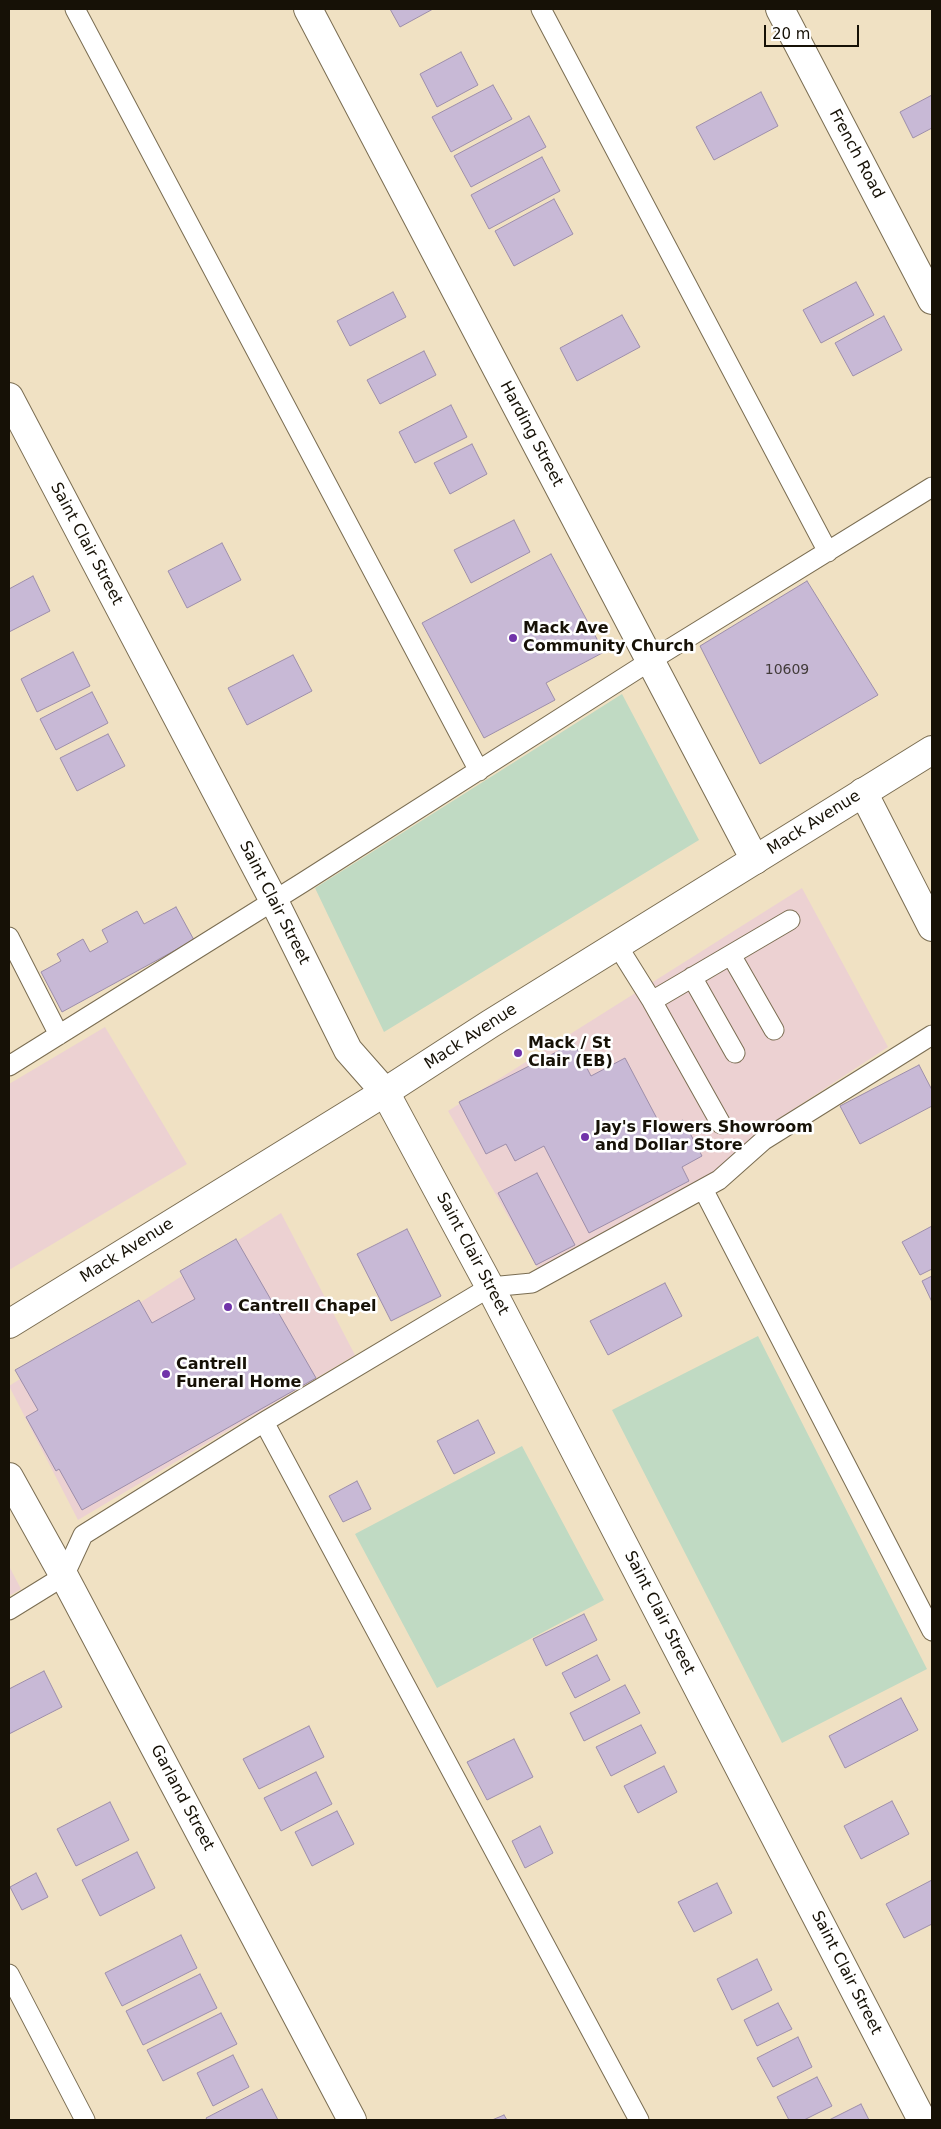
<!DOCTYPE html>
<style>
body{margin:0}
#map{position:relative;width:941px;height:2129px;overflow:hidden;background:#f0e1c3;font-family:"DejaVu Sans",sans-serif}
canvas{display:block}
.frame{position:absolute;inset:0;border:10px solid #161106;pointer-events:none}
.scale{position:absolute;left:764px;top:25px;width:95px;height:22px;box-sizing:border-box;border:2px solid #161106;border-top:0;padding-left:6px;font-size:15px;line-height:18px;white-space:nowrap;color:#161106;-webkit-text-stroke:4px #fff;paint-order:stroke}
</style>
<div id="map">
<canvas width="941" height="2129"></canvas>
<div class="frame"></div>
<div class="scale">20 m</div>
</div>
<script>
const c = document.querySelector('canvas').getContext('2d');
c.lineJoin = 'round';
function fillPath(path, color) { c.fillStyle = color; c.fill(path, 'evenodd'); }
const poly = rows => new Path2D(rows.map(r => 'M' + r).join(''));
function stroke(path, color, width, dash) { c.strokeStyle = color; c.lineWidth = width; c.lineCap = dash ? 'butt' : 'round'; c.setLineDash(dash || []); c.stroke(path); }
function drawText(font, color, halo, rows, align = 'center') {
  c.font = font + ' "DejaVu Sans",sans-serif'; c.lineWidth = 5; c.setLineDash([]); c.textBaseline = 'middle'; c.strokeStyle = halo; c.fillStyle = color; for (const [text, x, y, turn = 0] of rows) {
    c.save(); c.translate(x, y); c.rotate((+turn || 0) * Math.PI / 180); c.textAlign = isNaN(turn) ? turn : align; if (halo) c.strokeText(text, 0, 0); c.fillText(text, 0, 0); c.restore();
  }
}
fillPath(poly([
 [802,888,888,1047,757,1133,719,1172,540,1272,448,1111],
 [105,1027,187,1164,9,1270,9,1084],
 [281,1213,355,1355,78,1520,9,1386],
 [9,1566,21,1589,9,1596]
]), '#ecd1d2');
fillPath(poly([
 [622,694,699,840,384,1032,315,888],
 [758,1336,927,1669,782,1743,612,1410],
 [522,1446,604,1600,437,1688,355,1534]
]), '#c0dac3');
const building = poly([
 [390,9,433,9,400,27,390,9],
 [461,52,478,85,437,107,420,74,461,52],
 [493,85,512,119,451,152,432,117,493,85],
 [761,92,778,126,714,160,696,127,761,92],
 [932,95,932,128,913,138,900,112,932,95],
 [529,116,546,147,471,187,454,156,529,116],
 [542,157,560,191,489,229,471,195,542,157],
 [554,199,573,234,514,266,495,231,554,199],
 [856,282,874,315,821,343,803,310,856,282],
 [393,292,406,317,350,346,337,321,393,292],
 [622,315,640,347,577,381,560,348,622,315],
 [884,316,902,350,853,376,835,343,884,316],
 [424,351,436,375,380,404,367,380,424,351],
 [451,405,467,437,415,463,399,432,451,405],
 [472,444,487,474,450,494,434,463,472,444],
 [514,520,530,552,471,583,454,550,514,520],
 [222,543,241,580,187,608,168,571,222,543],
 [551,554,604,652,546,683,555,700,484,738,422,623,551,554],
 [33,576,50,611,9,632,9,589,33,576],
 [807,581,878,695,760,764,700,646,807,581],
 [73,652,90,686,37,712,21,679,73,652],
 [293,655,312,691,247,725,228,688,293,655],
 [92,692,108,723,56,750,40,719,92,692],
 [108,734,125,766,77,791,60,758,108,734],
 [176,907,194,940,62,1012,41,972,61,961,57,954,83,939,90,952,108,942,102,930,137,911,144,924,176,907],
 [574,1043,591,1076,625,1058,663,1130,683,1120,702,1156,682,1167,689,1181,589,1233,544,1146,515,1161,506,1144,486,1154,459,1102,574,1043],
 [919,1065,932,1090,932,1106,860,1144,840,1106,919,1065],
 [537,1173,575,1245,536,1265,498,1193,537,1173],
 [932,1226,932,1269,920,1275,902,1242,932,1226],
 [407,1229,441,1296,391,1321,357,1254,407,1229],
 [236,1239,316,1378,82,1510,59,1469,56,1471,26,1417,38,1410,15,1370,139,1300,152,1323,195,1299,180,1271,236,1239],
 [932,1276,932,1302,922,1281,932,1276],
 [665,1283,682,1316,608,1355,590,1321,665,1283],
 [478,1420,495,1453,454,1474,437,1441,478,1420],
 [357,1481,371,1509,343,1522,329,1496,357,1481],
 [584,1614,597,1640,546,1666,533,1639,584,1614],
 [597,1655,610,1680,575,1698,562,1673,597,1655],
 [44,1671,62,1707,9,1734,9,1689,44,1671],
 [625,1685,640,1713,584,1741,570,1713,625,1685],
 [901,1698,918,1730,845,1768,829,1736,901,1698],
 [641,1725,656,1753,611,1776,596,1747,641,1725],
 [309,1726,324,1757,259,1789,243,1759,309,1726],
 [514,1739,533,1777,487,1800,467,1762,514,1739],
 [664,1766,677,1792,638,1813,624,1786,664,1766],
 [316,1772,332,1804,281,1831,264,1798,316,1772],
 [892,1801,909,1834,861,1859,844,1826,892,1801],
 [110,1802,129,1840,76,1866,57,1829,110,1802],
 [337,1811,354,1844,312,1866,295,1832,337,1811],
 [540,1826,553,1853,525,1868,512,1841,540,1826],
 [137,1852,155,1888,100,1916,82,1880,137,1852],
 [36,1873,48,1897,22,1910,10,1887,36,1873],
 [932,1880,932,1924,904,1938,886,1904,932,1880],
 [717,1883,732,1913,694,1932,678,1902,717,1883],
 [181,1935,197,1968,122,2006,105,1973,181,1935],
 [757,1959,772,1990,732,2010,717,1979,757,1959],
 [200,1974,217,2008,143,2045,126,2011,200,1974],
 [778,2003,792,2029,757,2046,744,2020,778,2003],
 [221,2013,237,2044,163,2081,147,2050,221,2013],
 [798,2037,812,2067,773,2087,757,2058,798,2037],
 [233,2055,249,2087,213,2106,197,2073,233,2055],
 [817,2077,832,2106,804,2120,789,2120,777,2097,817,2077],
 [262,2089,278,2120,207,2120,206,2118,262,2089],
 [861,2104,869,2120,829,2120,861,2104],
 [504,2115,507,2120,492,2120,504,2115]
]);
fillPath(building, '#c8b9d6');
stroke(building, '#9d8eaa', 1);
const lane = poly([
 [75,9,479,771],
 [541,9,828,552],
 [9,937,59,1035],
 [617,945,652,1001,721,1124],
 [731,955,774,1030],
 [692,977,735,1053],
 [652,1001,790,920],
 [9,1066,302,883,650,661,932,487],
 [703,1189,932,1631],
 [264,1422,639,2120],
 [9,1610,64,1576,83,1535,264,1422,490,1287,532,1283,719,1180,764,1140,932,1035],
 [9,1974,85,2120]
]);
const street = poly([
 [308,9,755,860],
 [9,397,274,901,348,1050,385,1092,490,1287,922,2120],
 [863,792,932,927],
 [9,1477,64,1576,352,2120]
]);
const secondary = poly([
 [780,9,932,300],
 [9,1324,385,1092,490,1024,932,750]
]);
stroke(lane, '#7a6d52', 21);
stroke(street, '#7a6d52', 30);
stroke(secondary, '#7a6d52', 30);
stroke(lane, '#fff', 19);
stroke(street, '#fff', 28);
stroke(secondary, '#fff', 28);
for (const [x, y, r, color] of [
 [513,638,5,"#7033a9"],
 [518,1053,5,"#7033a9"],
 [585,1137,5,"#7033a9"],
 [228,1307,5,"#7033a9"],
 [166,1374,5,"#7033a9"]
]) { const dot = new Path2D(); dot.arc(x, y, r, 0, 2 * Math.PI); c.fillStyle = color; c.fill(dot); stroke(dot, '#fff', 2); }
drawText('14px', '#423b3a', null, [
 ["10609",787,670]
]);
drawText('16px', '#161106', '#fff', [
 ["French Road",856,154,62],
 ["Harding Street",531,434,62],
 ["Saint Clair Street",86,544,62],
 ["Mack Avenue",814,823,-32],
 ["Saint Clair Street",274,903,63],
 ["Mack Avenue",471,1037,-33],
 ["Mack Avenue",127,1251,-32],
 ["Saint Clair Street",472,1254,62],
 ["Saint Clair Street",659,1613,63],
 ["Garland Street",182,1798,62],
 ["Saint Clair Street",846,1973,63]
]);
drawText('bold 16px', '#161106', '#fff', [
 ["Mack Ave",523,629],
 ["Community Church",523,647],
 ["Mack / St",528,1044],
 ["Clair (EB)",528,1062],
 ["Jay's Flowers Showroom",595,1128],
 ["and Dollar Store",595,1146],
 ["Cantrell Chapel",238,1307],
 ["Cantrell",176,1365],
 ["Funeral Home",176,1383]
], 'left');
</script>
